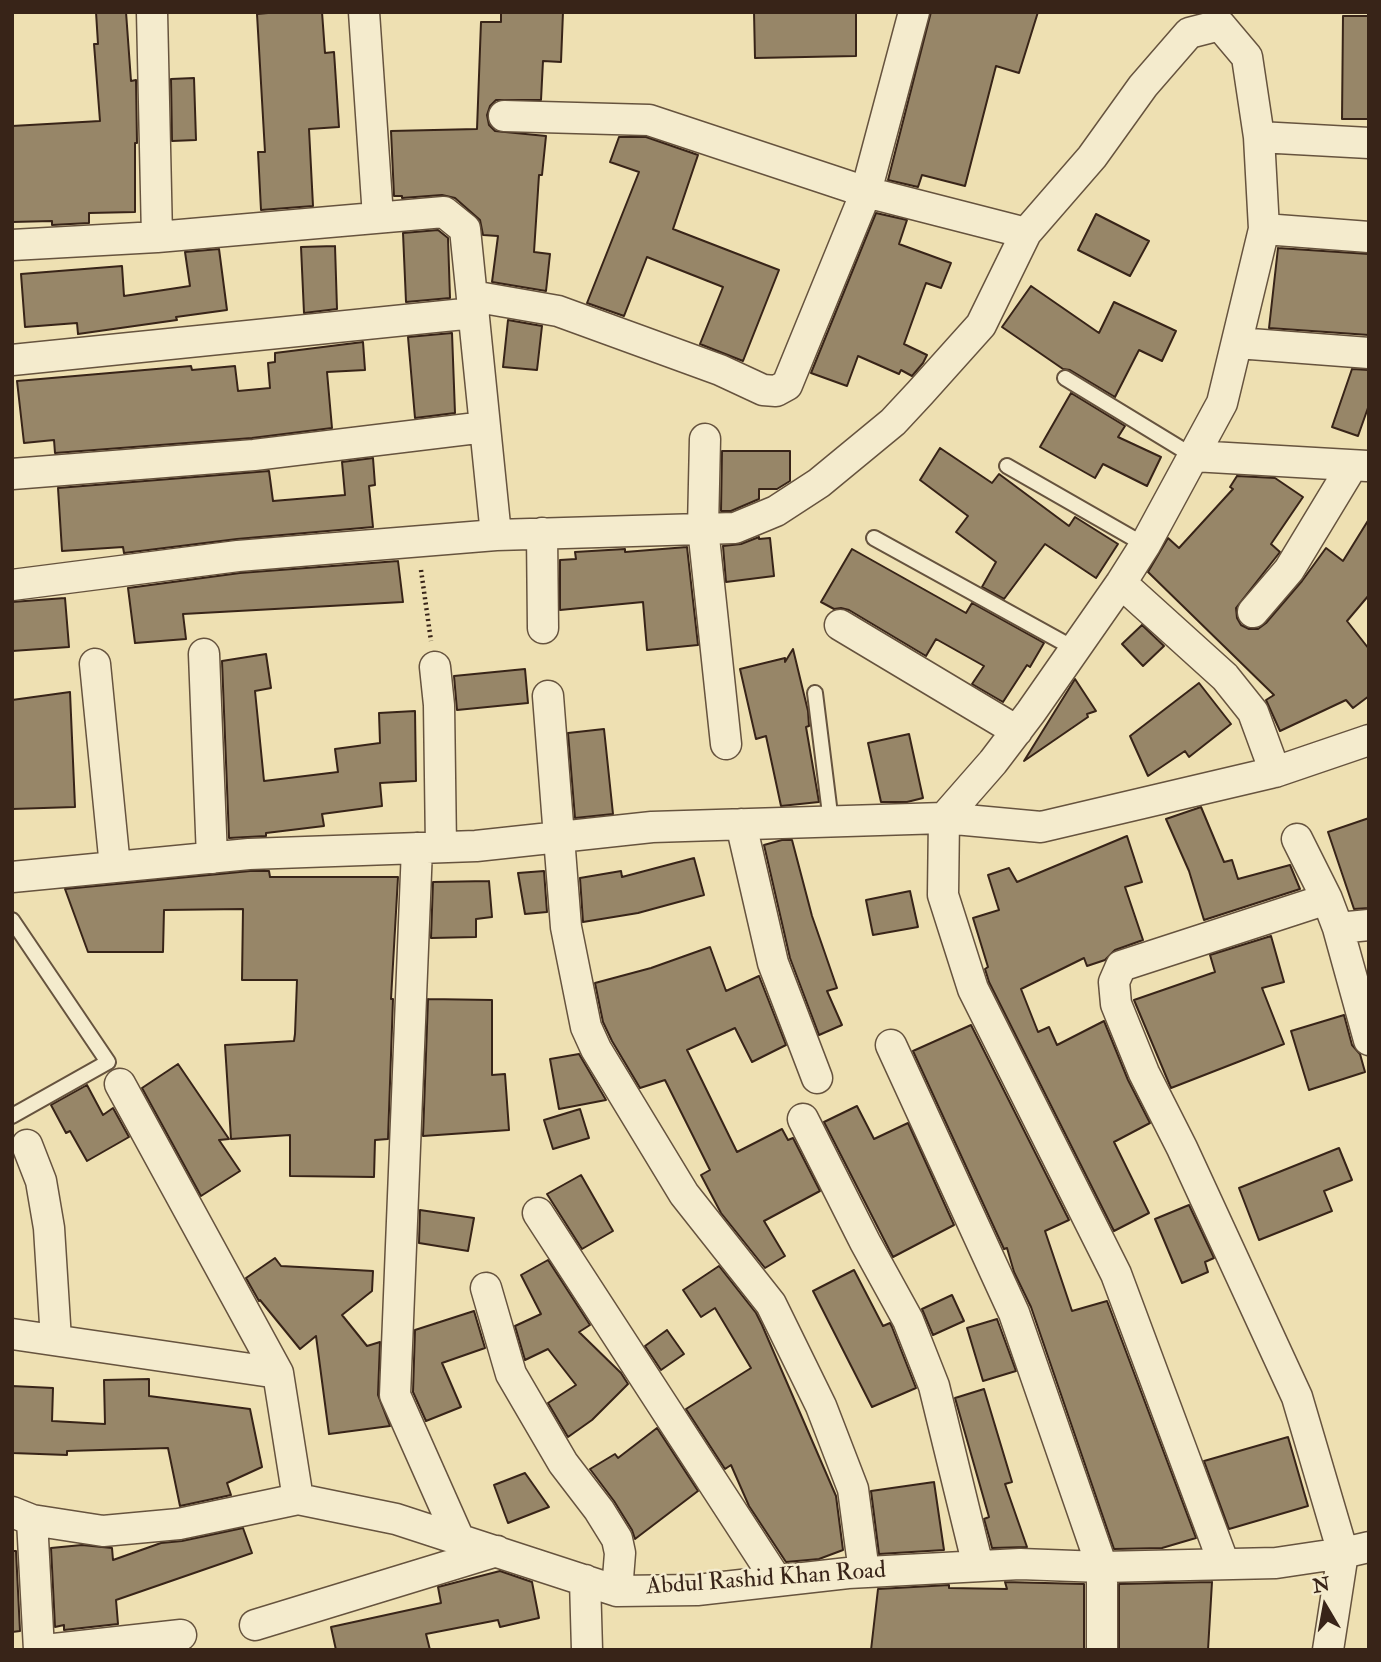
<!DOCTYPE html>
<style>
body{margin:0}
#map{position:relative;width:1381px;height:1662px;overflow:hidden;background:#eee0b2;font-family:"IM FELL Double Pica",serif}
canvas{display:block}
.frame{position:absolute;inset:0;border:14px solid #382418;pointer-events:none}
.north{position:absolute;left:1290px;top:1571px;width:70px;height:70px;-webkit-text-stroke:5px #f4ebcd;paint-order:stroke;rotate:350deg;font-size:19px;font-weight:700;line-height:28px;text-align:center;color:#382418}
.north::after{content:'';display:block;margin:auto;width:24px;height:32px;background:#382418;clip-path:polygon(50% 0,100% 100%,50% 72%,0 100%)}
</style>
<div id="map">
<canvas width="1381" height="1662"></canvas>
<div class="frame"></div>
<div class="north">N</div>
</div>
<script>
const c = document.querySelector('canvas').getContext('2d');
c.lineJoin = 'round';
function fillPath(path, color) { c.fillStyle = color; c.fill(path, 'evenodd'); }
const poly = rows => new Path2D(rows.map(r => 'M' + r).join(''));
function stroke(path, color, width, dash) { c.strokeStyle = color; c.lineWidth = width; c.lineCap = dash ? 'butt' : 'round'; c.setLineDash(dash || []); c.stroke(path); }
function drawText(font, color, halo, rows, align = 'center') {
  c.font = font + ' "IM FELL Double Pica",serif'; c.lineWidth = 5; c.setLineDash([]); c.textBaseline = 'middle'; c.strokeStyle = halo; c.fillStyle = color; for (const [text, x, y, turn = 0] of rows) {
    c.save(); c.translate(x, y); c.rotate((+turn || 0) * Math.PI / 180); c.textAlign = isNaN(turn) ? turn : align; if (halo) c.strokeText(text, 0, 0); c.fillText(text, 0, 0); c.restore();
  }
}
const building = poly([
 [96,12,126,12,131,81,136,80,137,143,135,143,135,212,89,213,89,223,52,225,52,221,12,222,12,126,100,121,94,44,98,44,96,12],
 [279,12,322,12,325,53,334,52,339,127,309,129,313,206,261,210,258,152,265,152,257,14,279,12],
 [501,12,563,12,561,62,543,61,541,100,496,100,490,106,487,115,489,125,495,131,546,136,542,175,539,175,534,252,550,254,546,291,492,282,498,236,483,235,480,220,455,198,442,195,402,198,402,196,394,196,391,131,477,129,481,22,501,22,501,12],
 [754,12,856,12,856,56,755,58,754,12],
 [931,12,1038,12,1019,73,996,66,965,186,922,175,918,187,888,180,931,12],
 [1343,16,1369,16,1369,119,1342,119,1343,16],
 [194,78,196,140,172,141,171,79,194,78],
 [619,137,646,137,698,155,673,229,779,270,743,361,700,344,723,287,647,257,624,316,587,303,639,172,610,162,619,137],
 [876,213,907,220,899,244,951,263,941,288,926,283,904,344,927,355,923,363,912,376,901,370,899,374,858,356,847,386,811,373,876,213],
 [1096,214,1149,241,1130,276,1078,250,1096,214],
 [438,230,448,238,450,298,406,302,403,233,438,230],
 [335,246,337,309,304,313,301,247,335,246],
 [1278,248,1369,254,1369,335,1269,328,1278,248],
 [219,249,227,310,176,317,177,320,78,334,77,323,25,327,21,274,122,266,124,296,190,286,185,252,219,249],
 [1031,286,1099,333,1114,302,1176,331,1162,361,1139,350,1115,397,1070,370,1063,369,1002,327,1031,286],
 [508,320,542,326,537,370,503,367,508,320],
 [452,333,455,413,415,418,408,337,452,333],
 [363,342,365,370,327,372,332,428,252,438,55,453,54,440,24,443,17,381,191,366,192,370,235,366,238,391,270,388,268,363,275,362,275,353,363,342],
 [1352,369,1369,370,1369,405,1358,436,1332,427,1352,369],
 [1071,393,1125,426,1118,437,1161,457,1147,486,1103,464,1095,478,1040,447,1071,393],
 [940,448,992,483,999,474,1069,526,1075,517,1118,544,1096,578,1045,544,1004,599,982,587,996,562,956,532,968,516,920,480,940,448],
 [722,451,790,451,790,481,777,489,759,489,759,499,731,511,721,511,722,451],
 [373,458,375,485,369,486,373,527,237,539,124,553,123,547,62,551,58,488,269,471,273,501,345,495,342,462,373,458],
 [1237,476,1275,478,1303,497,1271,544,1280,552,1236,608,1237,618,1241,625,1249,629,1258,629,1266,623,1302,581,1326,548,1343,561,1369,519,1369,595,1347,621,1369,649,1369,696,1353,708,1346,700,1280,731,1266,700,1274,695,1148,572,1168,538,1179,548,1233,489,1230,487,1237,476],
 [759,537,759,539,770,538,774,576,726,582,723,546,741,544,759,537],
 [687,547,698,645,647,650,643,602,560,610,560,560,576,559,575,552,625,549,625,552,687,547],
 [852,549,966,613,972,603,1044,643,1030,667,1027,665,1003,702,972,684,984,666,936,639,926,656,849,610,841,608,834,609,821,602,852,549],
 [398,561,403,602,183,614,186,639,135,643,128,588,240,573,398,561],
 [65,598,69,647,12,651,12,602,65,598],
 [1142,625,1164,646,1143,666,1122,644,1142,625],
 [793,649,808,711,809,726,806,727,819,802,781,806,766,736,756,739,740,669,785,658,785,662,793,649],
 [266,654,271,688,255,691,264,781,338,772,335,749,380,743,379,713,415,711,416,781,380,783,382,806,322,814,324,826,266,833,266,836,229,838,222,661,266,654],
 [525,669,528,703,457,710,454,676,525,669],
 [1075,679,1096,711,1087,714,1088,717,1024,761,1075,679],
 [1199,683,1231,724,1189,757,1185,751,1148,776,1130,736,1199,683],
 [70,692,75,807,12,809,12,700,70,692],
 [604,729,613,814,575,818,568,733,604,729],
 [909,734,923,798,907,802,881,802,868,743,909,734],
 [1201,807,1224,862,1232,860,1238,879,1290,865,1300,889,1204,920,1189,871,1166,819,1201,807],
 [1369,818,1369,908,1354,909,1328,832,1369,818],
 [1127,836,1142,882,1125,887,1143,940,1115,950,1105,960,1087,966,1084,958,1021,989,1038,1032,1049,1027,1057,1045,1104,1021,1128,1080,1150,1123,1114,1142,1149,1213,1114,1231,989,982,985,969,988,967,973,918,999,910,988,875,1009,868,1017,882,1127,836],
 [782,840,792,840,812,916,837,988,827,991,842,1025,819,1035,790,958,764,845,782,840],
 [694,858,704,895,638,913,583,922,580,878,621,871,622,877,694,858],
 [250,871,269,871,270,877,398,877,391,999,393,999,388,1139,375,1140,374,1177,290,1176,290,1135,231,1139,225,1045,294,1041,295,1034,297,980,242,980,243,909,164,910,163,952,88,952,65,889,250,871],
 [544,871,547,912,525,914,518,873,544,871],
 [489,881,492,917,476,919,476,937,431,938,433,882,489,881],
 [910,891,918,927,873,935,866,900,910,891],
 [1271,936,1284,982,1262,988,1284,1044,1171,1088,1134,1000,1215,972,1210,955,1271,936],
 [710,947,726,991,759,976,786,1045,752,1062,735,1028,687,1050,737,1152,782,1129,788,1140,793,1138,820,1191,764,1221,785,1256,765,1268,721,1213,701,1175,710,1170,665,1080,640,1088,612,1041,603,1022,595,983,651,968,710,947],
 [428,999,492,1000,492,1075,505,1074,509,1130,423,1136,428,999],
 [1344,1015,1352,1045,1360,1054,1365,1072,1309,1090,1291,1031,1344,1015],
 [971,1025,1069,1220,1045,1231,1072,1311,1107,1301,1196,1538,1162,1548,1114,1549,1031,1307,1014,1272,1007,1248,1004,1249,913,1051,971,1025],
 [579,1054,606,1100,559,1109,550,1059,579,1054],
 [178,1064,229,1139,219,1140,240,1171,201,1196,142,1088,178,1064],
 [87,1085,103,1115,113,1108,129,1137,87,1161,70,1131,66,1133,51,1105,87,1085],
 [857,1106,874,1139,908,1123,954,1225,893,1257,824,1122,857,1106],
 [580,1109,589,1138,553,1149,544,1120,580,1109],
 [1339,1148,1352,1180,1324,1191,1332,1211,1259,1240,1239,1188,1339,1148],
 [581,1175,613,1231,582,1249,547,1194,581,1175],
 [1189,1205,1214,1258,1205,1262,1208,1272,1182,1283,1155,1219,1189,1205],
 [420,1210,474,1218,468,1251,419,1243,420,1210],
 [275,1258,281,1266,373,1271,372,1291,342,1315,367,1346,380,1342,378,1395,390,1426,329,1434,316,1336,300,1349,260,1300,259,1301,246,1278,275,1258],
 [548,1260,590,1325,579,1332,621,1373,628,1384,592,1420,568,1437,548,1403,576,1385,548,1349,525,1360,515,1326,541,1314,521,1275,548,1260],
 [719,1266,756,1313,762,1325,836,1496,843,1550,819,1559,786,1562,749,1506,731,1465,725,1469,686,1409,751,1368,715,1308,701,1317,683,1290,719,1266],
 [854,1270,883,1326,890,1323,892,1327,916,1388,872,1407,813,1291,854,1270],
 [952,1295,964,1321,933,1335,922,1309,952,1295],
 [474,1311,485,1348,442,1363,461,1407,426,1421,413,1392,415,1330,474,1311],
 [997,1319,1016,1371,983,1381,967,1328,997,1319],
 [667,1330,684,1354,661,1370,645,1346,667,1330],
 [149,1379,149,1396,250,1409,262,1467,227,1483,231,1495,180,1506,168,1448,67,1451,67,1455,12,1453,12,1386,53,1388,52,1421,105,1424,104,1380,149,1379],
 [984,1389,1012,1482,1005,1484,1027,1547,992,1548,990,1540,984,1519,989,1517,955,1398,984,1389],
 [657,1428,698,1491,635,1539,632,1530,614,1501,590,1469,615,1454,618,1458,657,1428],
 [1288,1437,1308,1506,1229,1529,1204,1461,1288,1437],
 [525,1473,549,1507,508,1523,494,1485,525,1473],
 [934,1482,944,1550,879,1554,871,1491,934,1482],
 [243,1528,252,1553,116,1600,118,1624,64,1630,64,1625,55,1627,51,1548,82,1545,112,1548,113,1560,161,1543,182,1541,243,1528],
 [12,1551,16,1551,20,1631,12,1632,12,1551],
 [500,1571,532,1582,539,1618,500,1627,498,1620,426,1634,430,1650,336,1650,331,1627,441,1603,438,1587,500,1571],
 [1005,1582,1084,1584,1084,1650,871,1650,878,1589,949,1585,949,1588,1007,1589,1005,1582],
 [1212,1582,1208,1650,1119,1650,1119,1584,1212,1582]
]);
fillPath(building, '#978668');
stroke(building, '#382418', 2);
const service = poly([
 [1065,378,1193,456],
 [1007,466,1145,545],
 [874,538,1075,649],
 [815,693,831,822],
 [12,920,108,1062,12,1116]
]);
const minor = poly([
 [152,12,157,237],
 [364,12,378,217],
 [504,116,649,120,866,192,1026,233],
 [1259,137,1369,143],
 [1264,229,1369,237],
 [12,245,157,237,444,212,465,229,496,535],
 [472,296,558,311,720,370,763,390,776,391,787,385,866,192,914,12],
 [1237,343,1369,353],
 [12,360,474,313],
 [705,439,703,528,726,744],
 [1193,456,1367,466],
 [12,474,254,455,485,427],
 [542,533,543,628],
 [1121,583,1225,677,1253,712,1275,772],
 [12,585,238,556,496,535,735,528,776,511,819,483,893,422,920,393,981,325,1026,233,1092,157,1143,86,1189,33,1220,25,1247,57,1259,137,1264,229,1222,403,1145,545,1121,583,1031,712,993,762,944,818,943,895,973,989,1116,1274,1224,1564],
 [1253,612,1289,570,1352,466],
 [840,625,1017,731],
 [204,654,212,858],
 [95,664,115,867],
 [435,667,439,705,441,847],
 [548,696,566,927,586,1027,596,1049,684,1194,771,1304,821,1406,853,1489,864,1572],
 [741,824,773,963,817,1078],
 [1297,839,1327,899,1338,928,1369,1040],
 [417,848,395,1395,459,1539],
 [12,877,249,854,476,846,652,827,944,818,1041,827,1275,772,1369,740],
 [1327,899,1121,966,1114,982,1116,1004,1144,1073,1182,1148,1297,1397,1343,1553,1328,1650],
 [1338,928,1369,925],
 [891,1045,1014,1313,1102,1567,1102,1650],
 [120,1084,278,1373,298,1499],
 [803,1119,865,1242,908,1320,934,1386,978,1566],
 [27,1145,41,1181,49,1228,56,1340],
 [538,1213,777,1581],
 [486,1288,511,1374,563,1463,599,1510,617,1539,620,1553,617,1591],
 [12,1334,278,1373],
 [12,1512,32,1520,103,1531,179,1524,298,1499,396,1519,617,1591,697,1590,848,1573,1020,1564,1102,1567,1276,1563,1343,1553,1369,1547],
 [32,1520,39,1650],
 [585,1580,587,1650],
 [255,1625,497,1551],
 [45,1650,181,1635]
]);
stroke(service, '#66533e', 18);
stroke(minor, '#66533e', 33);
stroke(poly([
 [421,570,431,641]
]), '#382418', 4.5, [2, 3.5]);
stroke(service, '#f4ebcd', 14);
stroke(minor, '#f4ebcd', 30);
drawText('24px', '#382418', '#f4ebcd', [
 ["Abdul Rashid Khan Road",766,1580,-4]
]);
</script>
